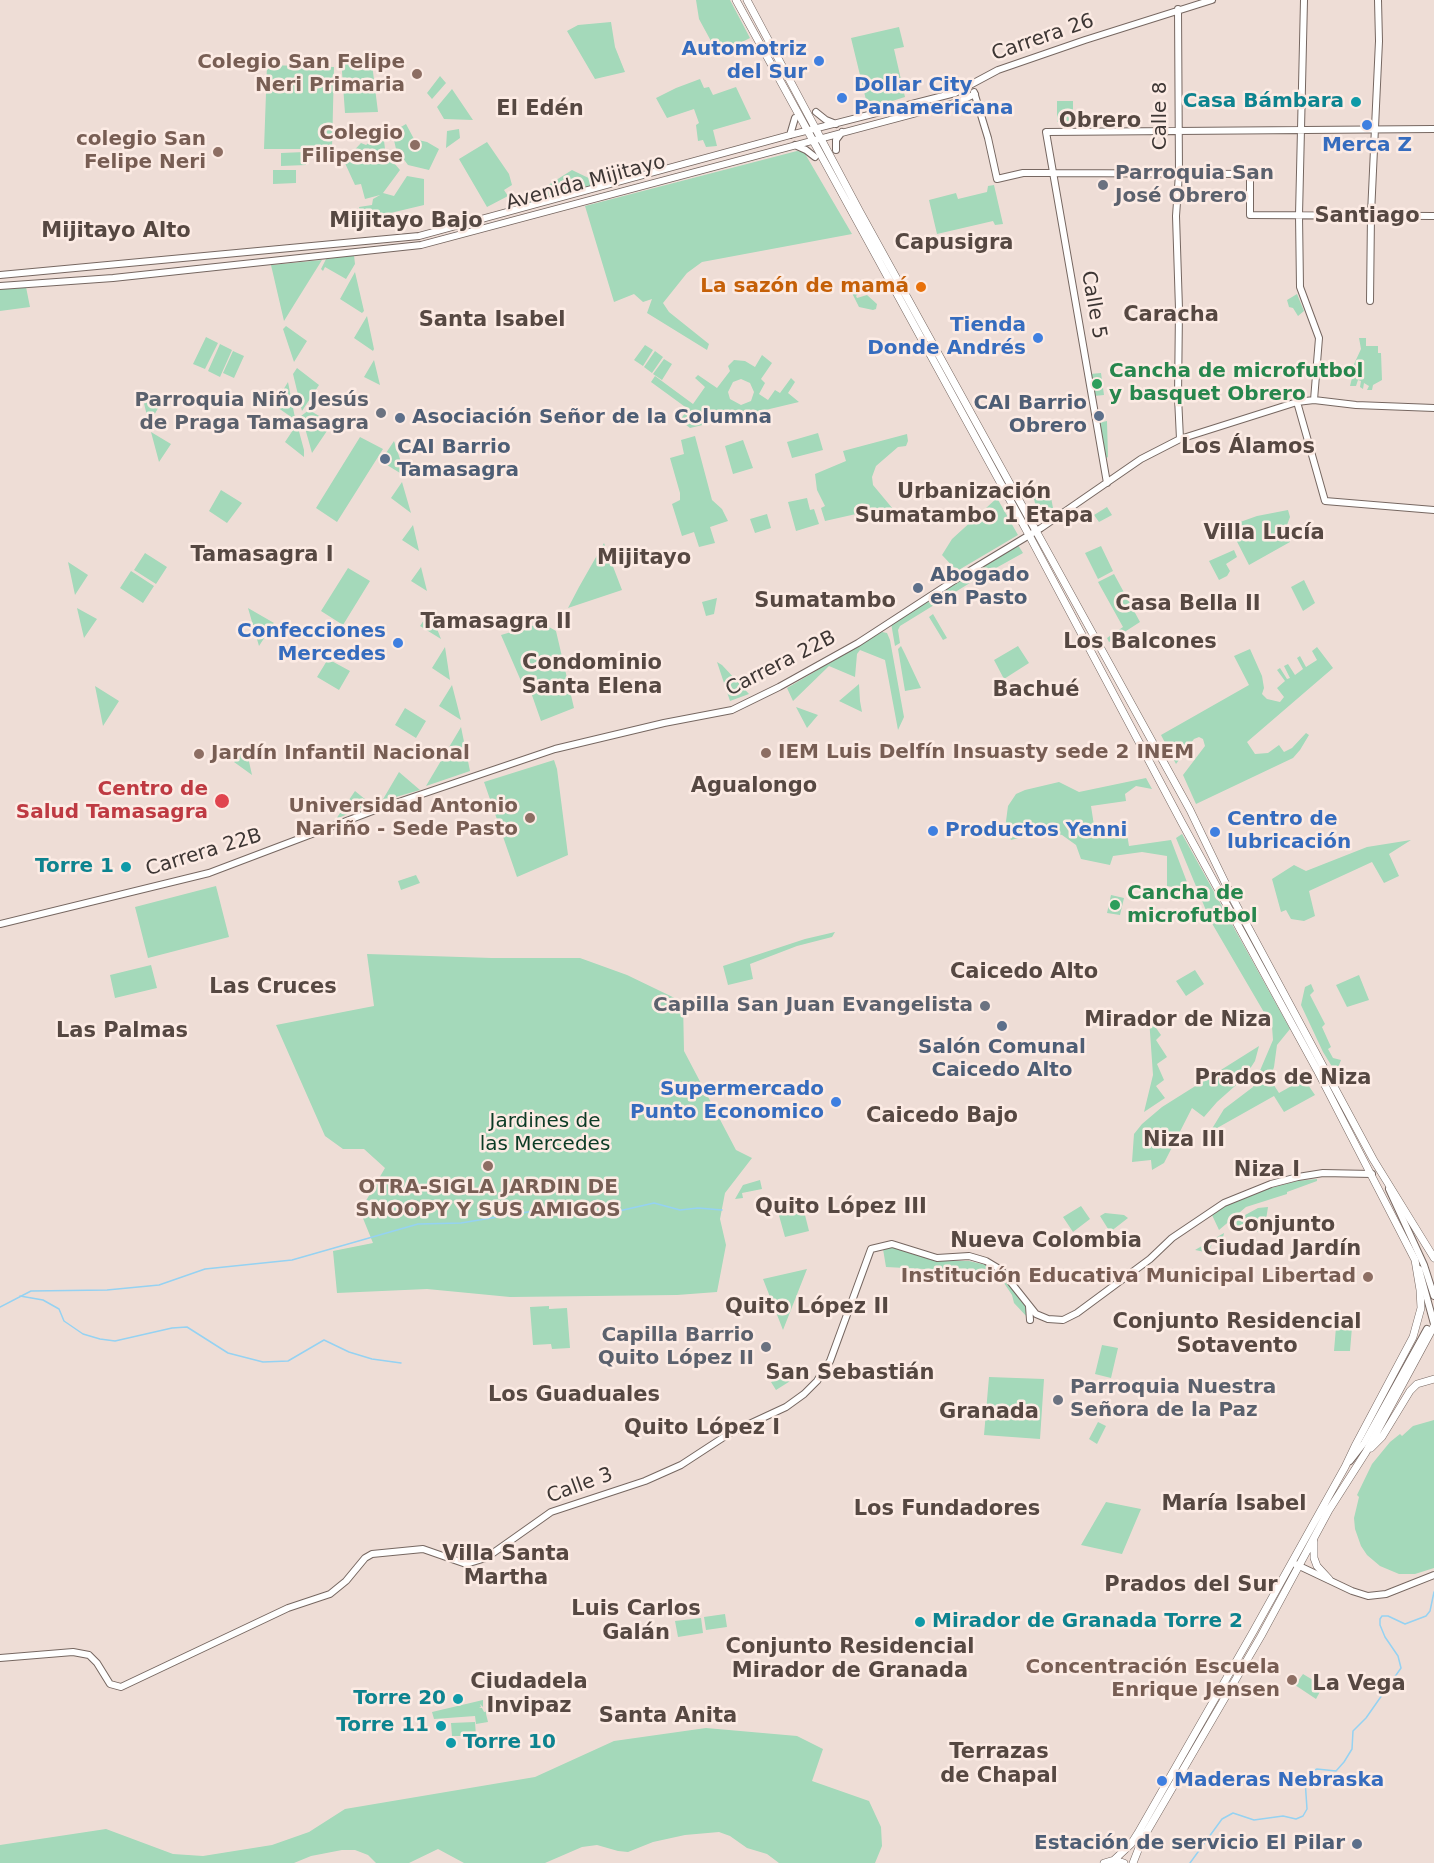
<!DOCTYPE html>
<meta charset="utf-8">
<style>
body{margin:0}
canvas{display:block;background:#eeddd6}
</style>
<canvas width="1434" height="1863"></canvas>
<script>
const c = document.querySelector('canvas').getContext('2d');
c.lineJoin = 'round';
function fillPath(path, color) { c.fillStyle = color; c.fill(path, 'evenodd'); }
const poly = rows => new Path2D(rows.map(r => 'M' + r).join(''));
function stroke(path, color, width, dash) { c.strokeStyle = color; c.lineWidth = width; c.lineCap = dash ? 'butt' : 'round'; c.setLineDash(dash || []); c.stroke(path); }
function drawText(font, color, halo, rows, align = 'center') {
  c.font = font + ' "DejaVu Sans",sans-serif'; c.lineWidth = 5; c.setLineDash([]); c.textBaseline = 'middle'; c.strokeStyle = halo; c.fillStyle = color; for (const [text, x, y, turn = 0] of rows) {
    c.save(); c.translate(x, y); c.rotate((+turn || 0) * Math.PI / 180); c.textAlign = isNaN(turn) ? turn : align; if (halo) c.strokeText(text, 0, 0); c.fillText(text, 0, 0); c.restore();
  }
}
fillPath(poly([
 [696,0,730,0,750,38,718,54,699,19],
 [611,22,615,47,625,72,595,79,567,31,578,25],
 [899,27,904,47,894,49,905,97,870,108,867,104,851,38],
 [371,56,378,112,345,113,341,58],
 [267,65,334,67,332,149,264,149],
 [440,76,446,83,432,99,427,93],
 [700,79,704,88,709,87,713,95,736,87,751,119,713,130,717,146,706,147,703,140,698,141,696,125,699,123,694,109,667,118,656,98,676,88],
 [452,89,473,120,444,119,437,107],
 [1057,101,1073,101,1073,121,1057,122],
 [406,124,414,139,427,142,439,149,429,170,408,165,396,149,394,140,394,131],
 [459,129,460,138,446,148,447,131],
 [383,132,385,149,362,155,366,163,389,157,400,170,383,193,394,196,407,176,424,179,424,205,361,220,359,207,372,205,373,199,380,195,365,199,361,184,355,185,344,161,361,143,366,145],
 [487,142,509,174,512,185,504,190,508,196,487,207,459,159],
 [797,151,804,152,852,234,702,262,687,273,663,303,669,312,709,344,707,350,647,313,652,299,643,302,634,294,614,302,585,206],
 [305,152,306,165,281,166,281,153],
 [273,170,296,170,296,183,273,184],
 [572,170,601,184,518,206,520,203],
 [994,185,1003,224,995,225,993,221,937,234,929,200,956,193,958,199,987,192,988,186],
 [354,255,355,264,346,279,325,267,323,271,321,269,326,259],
 [322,260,297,300,284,321,271,265],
 [355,272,364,311,362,313,340,299],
 [858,280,863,281,868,286,865,293,860,292,856,296,857,298,867,295,877,304,876,309,873,310,859,307,852,293,852,287,856,288],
 [26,287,30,307,0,311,0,289],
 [1297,294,1304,311,1298,316,1293,308,1289,307,1287,300],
 [367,316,374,349,373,351,354,338],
 [286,326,307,341,294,362,283,329],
 [206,337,218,343,205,369,193,364],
 [1359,338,1366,338,1366,346,1378,346,1378,353,1381,353,1382,380,1373,385,1372,390,1367,390,1369,386,1364,383,1363,389,1360,387,1361,381,1358,380,1356,386,1350,386,1352,378,1349,375,1361,349],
 [220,344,232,350,220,377,208,371],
 [645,345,653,350,643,366,634,360],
 [233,351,244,356,234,378,223,373],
 [655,351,663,357,652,373,644,367],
 [762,355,772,363,761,379,765,383,759,394,768,400,775,390,780,393,791,378,795,382,788,393,799,402,690,428,680,420,688,409,651,382,655,376,693,404,705,387,695,378,698,375,717,388,730,371,728,366,734,360,745,361,755,367],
 [741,379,750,383,754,392,751,401,741,405,730,399,728,392,733,382],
 [664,359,672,364,662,380,653,374],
 [374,360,380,385,364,377],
 [297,368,319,385,302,411,293,374],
 [1101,373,1104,395,1094,396,1090,374],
 [288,382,295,418,294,419,274,405],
 [141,391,161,403,149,424],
 [309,410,326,420,305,424,301,416],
 [1107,421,1108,457,1104,459,1098,423],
 [297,424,304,450,304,457,285,442],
 [331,425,312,453,305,428],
 [151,432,171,444,159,462],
 [818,433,823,450,792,458,787,442],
 [907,434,908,441,906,446,898,447,876,466,872,477,873,485,893,509,892,511,865,519,856,514,825,521,821,508,825,506,817,490,815,474,846,461,843,451],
 [695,436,712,500,722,509,728,521,710,527,715,543,699,547,694,532,682,536,672,504,680,500,680,493,670,458,684,454,681,440],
 [360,437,383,449,337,522,316,508],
 [743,440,753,468,733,474,725,446],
 [394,441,403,468,400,473,387,465,390,459,384,456],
 [402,482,411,513,391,498],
 [221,490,242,503,227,523,209,511],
 [1050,492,1053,508,1037,511,1033,495],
 [807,498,810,510,814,509,819,524,796,531,788,502],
 [997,498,1018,535,957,571,942,555,952,539],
 [1107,507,1112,515,1099,522,1094,515],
 [1288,510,1290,517,1287,525,1290,542,1249,565,1229,526,1257,516],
 [767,514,771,528,755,533,750,519],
 [413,525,419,551,402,540],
 [604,543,622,590,568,608,579,587],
 [1018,545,1023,553,978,578,900,626,898,630,900,643,895,646,891,623,948,585],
 [1101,546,1113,571,1098,579,1085,553],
 [1234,550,1237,557,1226,564,1230,571,1227,576,1219,580,1209,561],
 [145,553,167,567,156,584,134,570],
 [68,562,88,575,75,595],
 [421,567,427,591,411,581],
 [348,568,370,581,343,625,321,611],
 [131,571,154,586,143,603,120,588],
 [1114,574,1140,622,1109,642,1107,638,1123,627,1098,582],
 [1304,580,1315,603,1303,611,1291,587],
 [717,598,714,614,706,616,702,602],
 [77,608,97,619,84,638],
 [248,608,274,623,259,646],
 [430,611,441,639,420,626],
 [933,614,947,638,943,640,929,617],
 [542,623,556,631,574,708,541,721,527,681,521,681,501,635],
 [882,632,887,633,890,640,904,717,898,730,885,660,860,650,857,654,855,677,829,666,793,701,787,688],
 [901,646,905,654,921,688,905,691,898,649],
 [1018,646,1029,663,1004,679,994,660],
 [445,647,450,680,432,668],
 [1317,647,1333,668,1247,742,1255,754,1268,753,1279,745,1284,752,1292,748,1306,733,1309,735,1300,750,1293,758,1196,804,1183,775,1205,746,1203,739,1199,737,1194,739,1176,764,1161,735,1249,685,1234,656,1250,649,1262,676,1264,688,1262,694,1267,699,1280,702,1284,697,1277,688,1285,681,1277,670,1280,668,1287,679,1290,678,1284,666,1288,664,1295,675,1303,669,1297,658,1300,656,1306,667,1317,660,1312,651],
 [328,659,350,671,339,690,317,677],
 [717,662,722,665,749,694,730,701],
 [859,684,860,701,862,712,839,701],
 [452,685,461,720,439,706],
 [95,686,119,701,103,726],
 [796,707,818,715,807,728],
 [405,708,426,721,416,738,395,725],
 [461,727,470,771,426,786],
 [246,748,252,775,234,762],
 [554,760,557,769,568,855,517,877,484,782],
 [399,772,420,790,382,801],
 [1146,778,1152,789,1136,786,1125,794,1126,801,1091,806,1095,832,1126,828,1129,846,1171,840,1193,898,1189,899,1183,885,1177,888,1167,886,1167,856,1142,852,1113,856,1110,865,1081,859,1076,845,1062,835,1045,831,1011,840,1005,829,1008,806,1016,794,1025,790,1059,782,1079,792],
 [355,791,371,804,336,819],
 [1182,834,1290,1029,1277,1045,1274,1067,1270,1079,1279,1093,1304,1079,1315,1095,1284,1112,1274,1096,1210,1132,1224,1109,1253,1087,1273,1040,1272,1026,1210,920,1176,838],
 [1411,840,1389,854,1399,876,1384,883,1372,862,1309,891,1315,916,1304,921,1291,919,1286,910,1281,912,1272,879,1294,865,1306,871,1367,847],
 [416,875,420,883,401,890,398,881],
 [216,886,229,937,148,958,135,907],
 [1111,895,1124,898,1120,915,1107,913],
 [835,932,832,937,797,946,750,964,753,979,728,985,723,966,805,939],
 [367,954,492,958,580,958,627,975,683,1002,684,1051,736,1150,752,1158,725,1193,720,1219,726,1245,717,1292,677,1295,510,1297,427,1289,337,1293,333,1251,373,1243,360,1211,385,1168,364,1149,343,1149,325,1136,276,1025,374,1006],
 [151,965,157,988,115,998,110,975],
 [1195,970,1204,984,1186,996,1176,981],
 [1359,975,1369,1000,1347,1007,1336,985],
 [1311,984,1314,991,1310,995,1325,1024,1322,1027,1331,1047,1328,1049,1333,1058,1341,1060,1336,1073,1323,1052,1301,1005,1305,987],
 [1149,1018,1161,1035,1156,1040,1167,1057,1157,1064,1164,1080,1156,1086,1165,1098,1144,1112,1153,1075],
 [1259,1046,1255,1061,1244,1078,1217,1102,1204,1117,1192,1108,1164,1163,1152,1170,1151,1160,1132,1162,1134,1134,1142,1124,1162,1107],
 [1317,1179,1317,1181,1287,1192,1287,1194,1246,1207,1219,1230,1212,1215,1231,1202,1252,1193,1297,1181],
 [760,1180,762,1189,742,1193,743,1198,735,1199,743,1185],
 [1081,1206,1090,1219,1073,1232,1063,1217],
 [803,1207,809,1231,785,1237,778,1212],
 [1268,1207,1264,1233,1236,1228,1234,1224,1236,1220,1258,1208],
 [1105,1213,1124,1215,1128,1218,1110,1232,1100,1216],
 [1224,1233,1222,1242,1212,1241,1210,1253,1195,1250],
 [897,1247,936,1261,969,1261,986,1265,999,1272,1027,1307,1028,1318,1014,1303,1012,1295,1000,1277,943,1270,886,1267,883,1249],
 [807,1269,783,1330,763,1279],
 [549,1306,549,1309,567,1308,570,1348,552,1349,551,1344,533,1345,530,1307],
 [1336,1327,1352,1327,1350,1351,1334,1351],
 [1102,1345,1118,1348,1111,1378,1095,1374],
 [788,1370,795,1378,776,1390,771,1382],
 [989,1377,1044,1379,1040,1439,984,1435],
 [1434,1420,1434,1568,1415,1574,1399,1574,1380,1566,1367,1555,1361,1546,1355,1529,1354,1518,1359,1497,1357,1495,1372,1464,1390,1442,1400,1434,1402,1436,1413,1426],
 [1098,1422,1106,1426,1097,1444,1089,1439],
 [1106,1502,1141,1509,1122,1554,1081,1545],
 [725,1614,727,1627,706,1630,704,1617],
 [701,1618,703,1633,678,1637,675,1621],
 [1303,1674,1323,1686,1316,1699,1295,1685],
 [483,1700,483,1707,480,1704,481,1707,479,1708,482,1708,484,1712,520,1703,521,1706,486,1714,488,1722,476,1724,475,1716,434,1719,432,1712],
 [475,1722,476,1736,452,1736,451,1723],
 [706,1728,797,1736,823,1749,812,1781,869,1801,881,1827,882,1846,875,1863,779,1863,767,1854,747,1848,730,1836,719,1832,685,1835,653,1842,628,1852,618,1851,597,1845,582,1847,545,1863,464,1863,438,1849,409,1863,376,1863,368,1855,355,1850,342,1850,311,1856,294,1863,0,1863,0,1845,106,1829,173,1854,203,1856,272,1845,309,1832,345,1809,535,1777,614,1741]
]), '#a4d9ba');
stroke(poly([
 [20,1296,43,1300,59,1309,64,1321,83,1334,100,1339,115,1341,172,1328,187,1327,228,1353,263,1362,288,1361,324,1340,349,1352,372,1359,401,1363],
 [0,1307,31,1291,107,1290,159,1285,205,1269,292,1260,418,1224,461,1223,558,1207,587,1211,619,1211,654,1203,680,1210,698,1208,722,1210],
 [1190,1863,1222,1819,1233,1813,1254,1820,1283,1816,1296,1819,1303,1816,1307,1809,1305,1779,1309,1773,1317,1769,1336,1771,1344,1762,1352,1749,1353,1731,1366,1718,1401,1668,1398,1656,1385,1637,1380,1625,1380,1619,1382,1616,1388,1616,1405,1624,1426,1616,1430,1611,1434,1592]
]), '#95d2f2', 1.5);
const secondary = poly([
 [1304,0,1299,215,1300,287,1319,338,1314,400],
 [1178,9,1179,174,1176,216,1179,309,1178,397,1180,439],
 [974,92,988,138,997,179,1023,173,1052,173,1250,174,1250,215,1434,216],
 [816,112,826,120,836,124],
 [790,135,795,118],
 [795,145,806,150,815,157],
 [836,150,836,140,842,132],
 [0,275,419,236,790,135,955,93,998,70,1085,40,1212,0],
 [0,286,113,278,421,245,958,102,975,94],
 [1370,301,1371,214,1379,41,1378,0],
 [1297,402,1325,501,1434,510],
 [1107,483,1046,132,1434,129],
 [0,924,209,873,378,809,555,749,664,723,732,710,779,687,858,643,958,578,1041,528,1141,459,1180,439,1297,402,1314,400,1356,405,1434,408],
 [1389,1189,1424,1265,1434,1296],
 [1419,1269,1434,1324],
 [1029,1306,1030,1320],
 [1350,1461,1364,1443,1427,1329],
 [1295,1564,1352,1591,1368,1596,1386,1594,1434,1575],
 [0,1658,73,1652,89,1655,97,1663,110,1684,121,1687,288,1608,330,1594,346,1581,365,1558,372,1554,423,1549,466,1564,486,1558,551,1512,645,1481,681,1465,730,1433,786,1407,804,1394,817,1381,830,1361,871,1249,892,1244,937,1258,969,1256,986,1261,1001,1270,1036,1314,1048,1319,1063,1320,1077,1313,1150,1259,1172,1238,1224,1203,1271,1184,1298,1177,1323,1173,1372,1174]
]);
const primary = poly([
 [736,0,1029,535,1182,823,1317,1070,1415,1260,1420,1290,1421,1308,1413,1337,1355,1446,1345,1467,1253,1632,1138,1833,1131,1844,1114,1860],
 [747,0,860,212,1190,810,1233,899,1373,1159,1434,1258],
 [1371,1448,1382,1437,1410,1391,1417,1384,1434,1379],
 [1314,1542,1314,1558,1317,1566,1329,1579],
 [1104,1863,1114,1860,1124,1863],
 [1133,1863,1142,1840,1261,1636,1329,1510,1366,1452,1434,1326]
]);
stroke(secondary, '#766761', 8);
stroke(primary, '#766761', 8);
stroke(secondary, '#fff', 6);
stroke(primary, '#fff', 7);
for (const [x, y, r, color] of [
 [819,61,6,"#3f7fe0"],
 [417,74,6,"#8d6e63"],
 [842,98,6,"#3f7fe0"],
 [1356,102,6,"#0f9aa8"],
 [1367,125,6,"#3f7fe0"],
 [415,145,6,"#8d6e63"],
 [218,152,6,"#8d6e63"],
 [1103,185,6,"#6b7280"],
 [921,287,6,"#e8710a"],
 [1038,338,6,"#3f7fe0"],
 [1097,384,6,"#2e9e5b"],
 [381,413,6,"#6b7280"],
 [1099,416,6,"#5c6f8a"],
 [400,418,6,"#5c6f8a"],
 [385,459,6,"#5c6f8a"],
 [918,588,6,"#5c6f8a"],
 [398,643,6,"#3f7fe0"],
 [766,753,6,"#8d6e63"],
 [199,754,6,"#8d6e63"],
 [222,801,8,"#e0444e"],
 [530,818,6,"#8d6e63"],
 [933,831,6,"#3f7fe0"],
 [1215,832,6,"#3f7fe0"],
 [126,867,6,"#0f9aa8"],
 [1115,905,6,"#2e9e5b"],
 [985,1006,6,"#6b7280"],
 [1002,1026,6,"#5c6f8a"],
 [836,1102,6,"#3f7fe0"],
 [488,1166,6,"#8d6e63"],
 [1368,1277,6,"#8d6e63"],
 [766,1347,6,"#6b7280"],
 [1058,1400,6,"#6b7280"],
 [920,1622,6,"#0f9aa8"],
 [1292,1680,6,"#8d6e63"],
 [458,1699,6,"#0f9aa8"],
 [441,1726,6,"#0f9aa8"],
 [451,1743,6,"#0f9aa8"],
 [1162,1781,6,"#3f7fe0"],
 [1357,1844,6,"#5c6f8a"]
]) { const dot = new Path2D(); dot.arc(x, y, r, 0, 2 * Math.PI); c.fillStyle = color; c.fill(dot); stroke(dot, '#fcebe4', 2); }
drawText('20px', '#3d3634', '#fcebe4', [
 ["Carrera 26",1043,38,-19],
 ["Calle 8",1161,116,-90],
 ["Avenida Mijitayo",586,183,-15],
 ["Calle 5",1093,305,80],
 ["Carrera 22B",781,664,-27],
 ["Carrera 22B",204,853,-17],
 ["Calle 3",580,1486,-20]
]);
drawText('bold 20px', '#366cbe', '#fcebe4', [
 ["Automotriz",807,50],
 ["del Sur",807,73],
 ["Dollar City",854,86,"left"],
 ["Panamericana",854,109,"left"],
 ["Merca Z",1367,146,"center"],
 ["Tienda",1026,326],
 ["Donde Andrés",1026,349],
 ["Confecciones",386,632],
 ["Mercedes",386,655],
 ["Centro de",1227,820,"left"],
 ["lubricación",1227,843,"left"],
 ["Productos Yenni",945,831,"left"],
 ["Supermercado",824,1090],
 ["Punto Economico",824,1113],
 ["Maderas Nebraska",1174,1781,"left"]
], 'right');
drawText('bold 20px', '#785e54', '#fcebe4', [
 ["Colegio San Felipe",405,63],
 ["Neri Primaria",405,86],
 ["Colegio",403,134],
 ["Filipense",403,157],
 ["colegio San",206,140],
 ["Felipe Neri",206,163],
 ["IEM Luis Delfín Insuasty sede 2 INEM",778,753,"left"],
 ["Jardín Infantil Nacional",211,754,"left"],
 ["Universidad Antonio",518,807],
 ["Nariño - Sede Pasto",518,830],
 ["OTRA-SIGLA JARDIN DE",488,1188,"center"],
 ["SNOOPY Y SUS AMIGOS",488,1211,"center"],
 ["Institución Educativa Municipal Libertad",1356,1277],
 ["Concentración Escuela",1280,1668],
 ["Enrique Jensen",1280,1691]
], 'right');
drawText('bold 20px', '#0d838f', '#fcebe4', [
 ["Casa Bámbara",1344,102],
 ["Torre 1",114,867],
 ["Mirador de Granada Torre 2",932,1622,"left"],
 ["Torre 20",446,1699],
 ["Torre 11",429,1726],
 ["Torre 10",463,1743,"left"]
], 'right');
drawText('bold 20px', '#5b616d', '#fcebe4', [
 ["Parroquia San",1115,174,"left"],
 ["José Obrero",1115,197,"left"],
 ["Parroquia Niño Jesús",369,401],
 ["de Praga Tamasagra",369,424],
 ["Capilla San Juan Evangelista",973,1006],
 ["Capilla Barrio",754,1336],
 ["Quito López II",754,1359],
 ["Parroquia Nuestra",1070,1388,"left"],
 ["Señora de la Paz",1070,1411,"left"]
], 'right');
drawText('bold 20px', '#c56008', '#fcebe4', [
 ["La sazón de mamá",909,287]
], 'right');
drawText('bold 20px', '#27864d', '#fcebe4', [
 ["Cancha de microfutbol",1109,372],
 ["y basquet Obrero",1109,395],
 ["Cancha de",1127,894],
 ["microfutbol",1127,917]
], 'left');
drawText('bold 20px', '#4e5e75', '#fcebe4', [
 ["CAI Barrio",1087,404,"right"],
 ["Obrero",1087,427,"right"],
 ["Asociación Señor de la Columna",412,418],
 ["CAI Barrio",397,448],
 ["Tamasagra",397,471],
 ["Abogado",930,576],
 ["en Pasto",930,599],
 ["Salón Comunal",1002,1048,"center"],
 ["Caicedo Alto",1002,1071,"center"],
 ["Estación de servicio El Pilar",1345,1844,"right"]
], 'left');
drawText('bold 20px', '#be3a42', '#fcebe4', [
 ["Centro de",208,790],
 ["Salud Tamasagra",208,813]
], 'right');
drawText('20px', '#0b3b25', '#fcebe4', [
 ["Jardines de",545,1122],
 ["las Mercedes",545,1145]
]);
drawText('bold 21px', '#564842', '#fcebe4', [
 ["El Edén",540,110],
 ["Obrero",1100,122],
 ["Santiago",1367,217],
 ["Mijitayo Bajo",406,222],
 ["Mijitayo Alto",116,232],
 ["Capusigra",954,244],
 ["Caracha",1171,316],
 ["Santa Isabel",492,321],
 ["Los Álamos",1248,448],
 ["Urbanización",974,493],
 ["Sumatambo 1 Etapa",974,517],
 ["Villa Lucía",1264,534],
 ["Tamasagra I",262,556],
 ["Mijitayo",644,559],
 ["Sumatambo",825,602],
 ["Casa Bella II",1188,605],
 ["Tamasagra II",496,623],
 ["Los Balcones",1140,643],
 ["Condominio",592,664],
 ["Santa Elena",592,688],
 ["Bachué",1036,691],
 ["Agualongo",754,787],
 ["Caicedo Alto",1024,973],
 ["Las Cruces",273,988],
 ["Mirador de Niza",1178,1021],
 ["Las Palmas",122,1032],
 ["Prados de Niza",1283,1079],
 ["Caicedo Bajo",942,1117],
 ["Niza III",1184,1141],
 ["Niza I",1267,1171],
 ["Quito López III",841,1208],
 ["Conjunto",1282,1226],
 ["Ciudad Jardín",1282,1250],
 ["Nueva Colombia",1046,1242],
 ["Quito López II",807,1308],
 ["Conjunto Residencial",1237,1323],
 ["Sotavento",1237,1347],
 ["San Sebastián",850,1374],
 ["Los Guaduales",574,1396],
 ["Granada",989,1413],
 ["Quito López I",702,1429],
 ["María Isabel",1234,1505],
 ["Los Fundadores",947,1510],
 ["Villa Santa",506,1555],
 ["Martha",506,1579],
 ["Prados del Sur",1191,1586],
 ["Luis Carlos",636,1610],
 ["Galán",636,1634],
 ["Conjunto Residencial",850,1648],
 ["Mirador de Granada",850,1672],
 ["Ciudadela",529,1683],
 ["Invipaz",529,1707],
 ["La Vega",1359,1685],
 ["Santa Anita",668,1717],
 ["Terrazas",999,1753],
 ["de Chapal",999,1777]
]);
</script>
